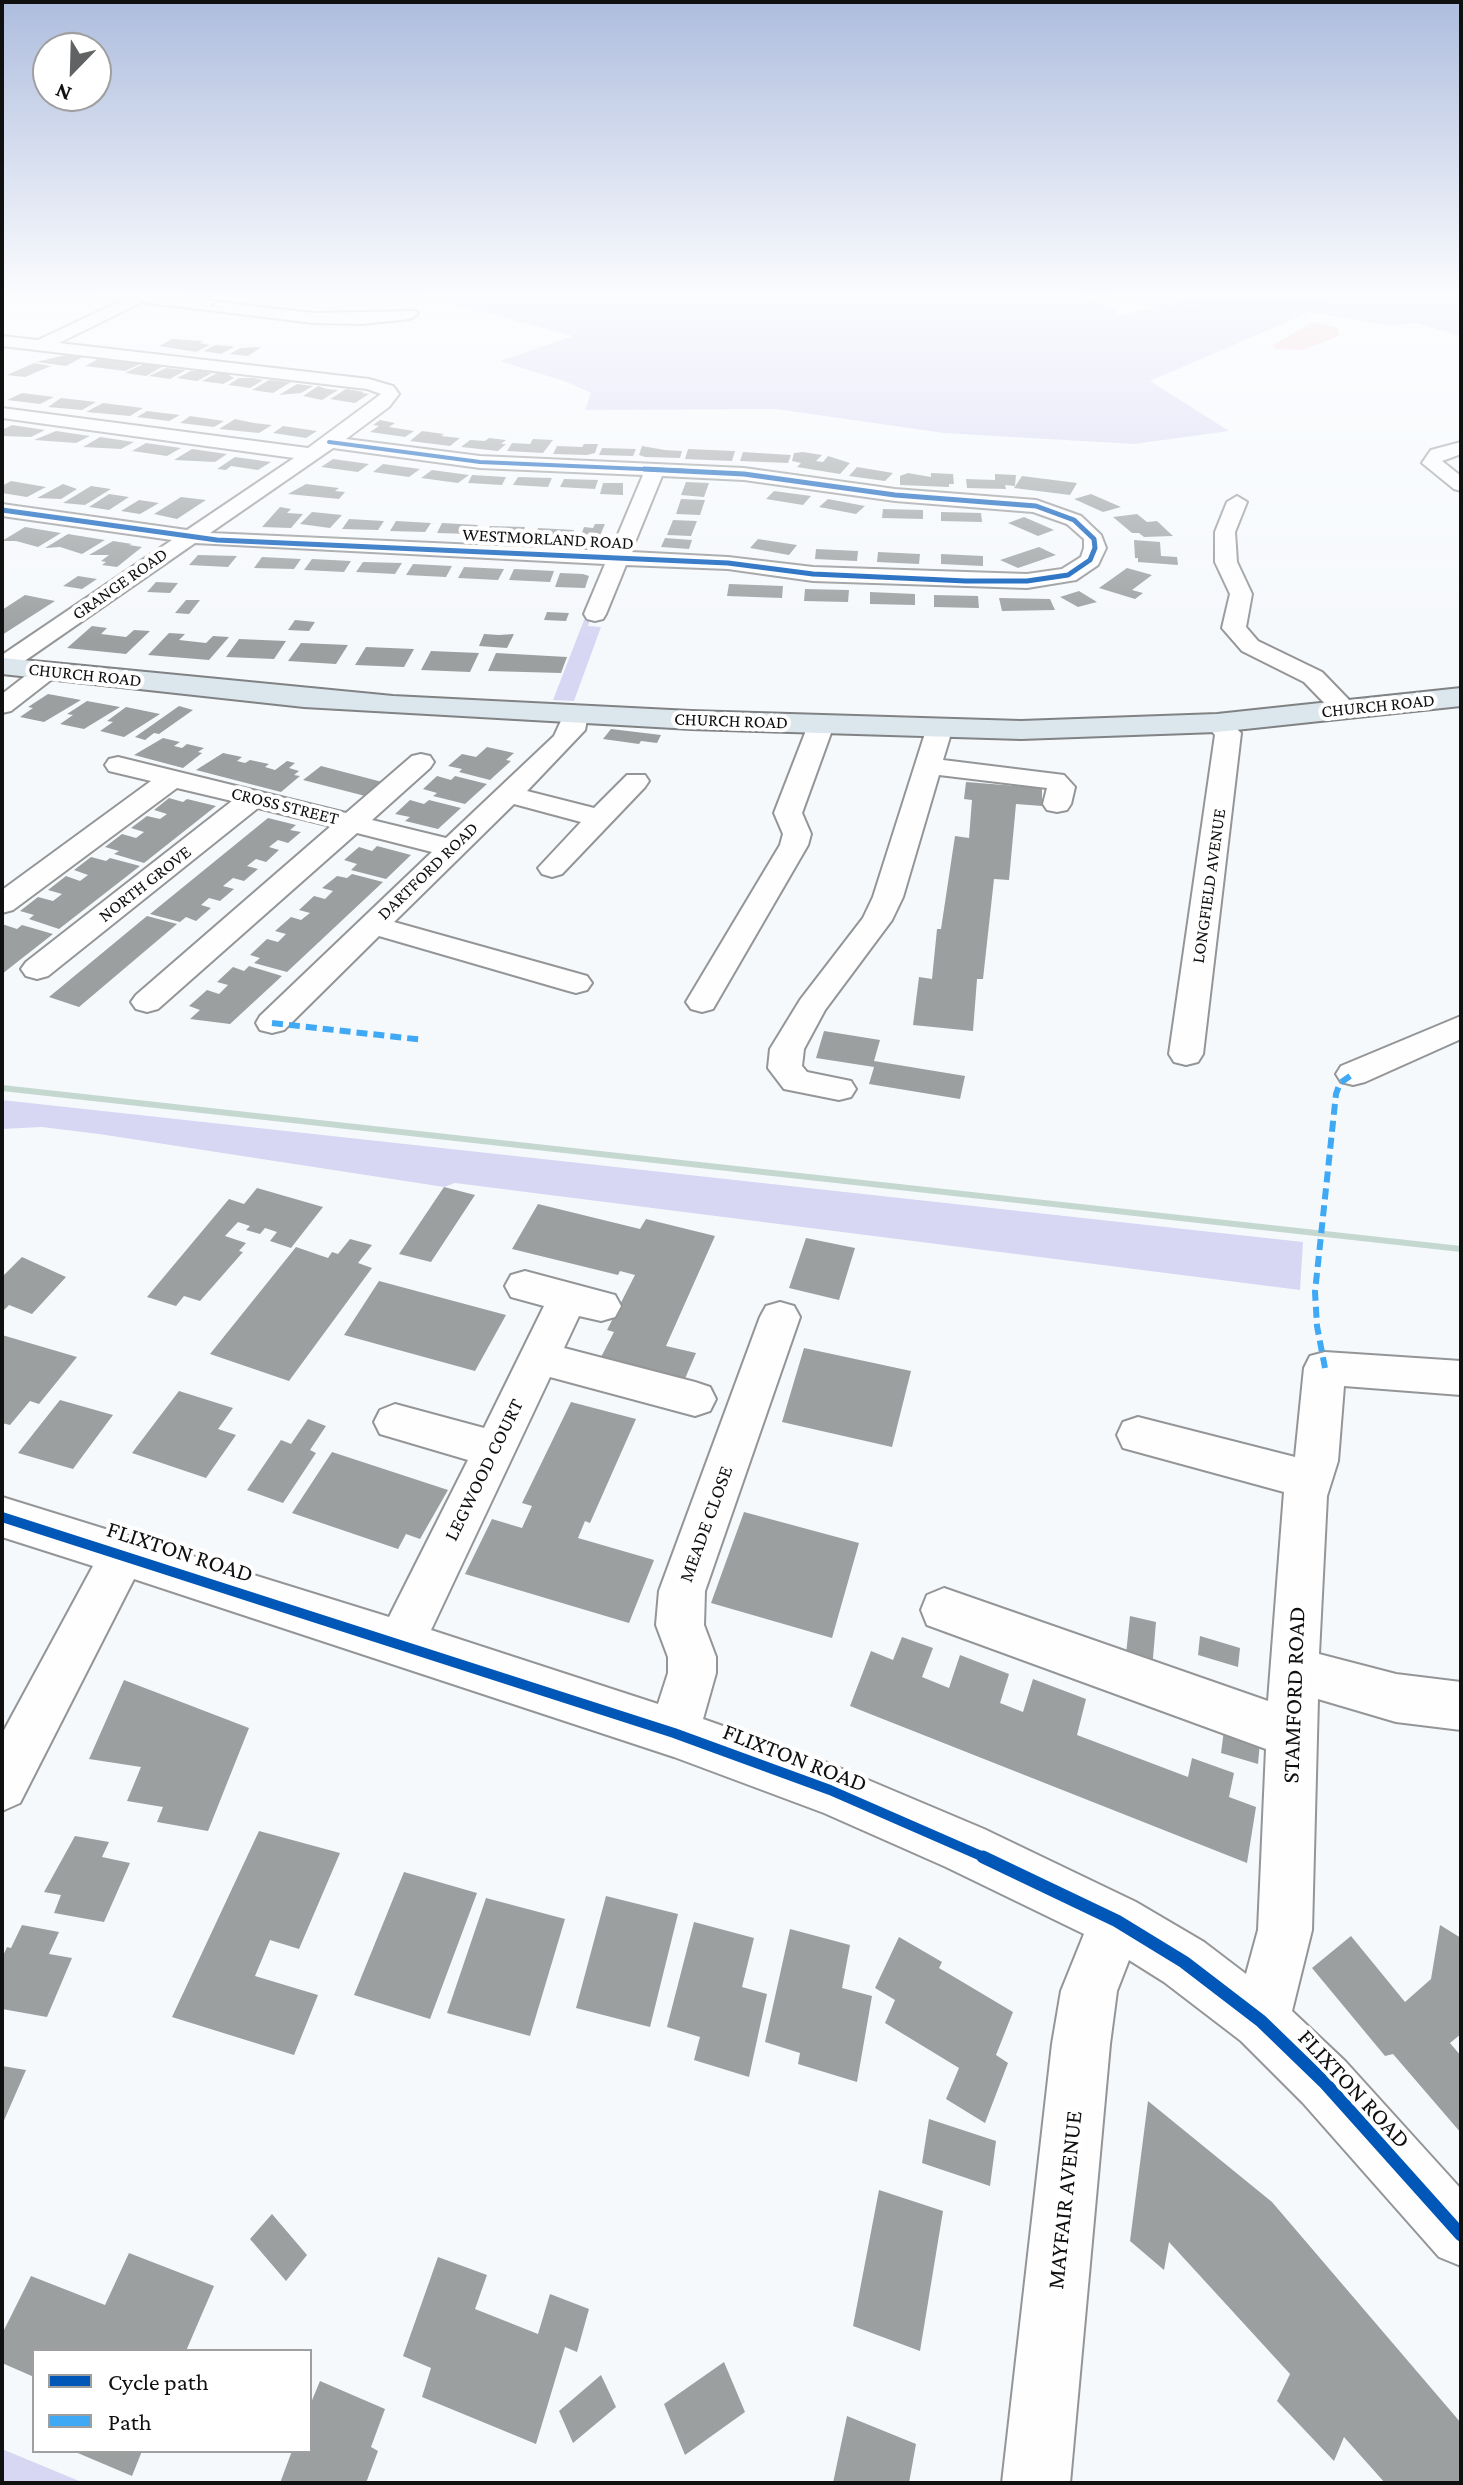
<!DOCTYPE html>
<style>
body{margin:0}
#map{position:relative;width:1463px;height:2485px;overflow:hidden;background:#f6f9fc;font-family:"Crimson Pro",serif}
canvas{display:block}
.frame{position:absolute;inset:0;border:4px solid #101010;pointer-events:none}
.legend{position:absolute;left:32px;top:2349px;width:280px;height:104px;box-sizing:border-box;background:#fff;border:2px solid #9f9f9f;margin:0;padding:10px 14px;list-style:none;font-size:24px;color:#101010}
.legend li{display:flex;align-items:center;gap:16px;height:40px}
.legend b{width:40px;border:2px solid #9f9f9f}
.north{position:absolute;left:32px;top:32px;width:80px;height:80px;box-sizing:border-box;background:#fff;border:2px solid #9f9f9f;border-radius:50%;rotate:203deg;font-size:22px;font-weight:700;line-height:32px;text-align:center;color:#101010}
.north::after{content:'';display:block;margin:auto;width:28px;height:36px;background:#606263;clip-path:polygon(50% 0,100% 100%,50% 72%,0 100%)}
</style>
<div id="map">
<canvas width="1463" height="2485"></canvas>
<div class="frame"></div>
<ul class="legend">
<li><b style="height:10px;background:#0057b8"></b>Cycle path</li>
<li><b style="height:10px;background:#3fa9f5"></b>Path</li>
</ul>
<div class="north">N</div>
</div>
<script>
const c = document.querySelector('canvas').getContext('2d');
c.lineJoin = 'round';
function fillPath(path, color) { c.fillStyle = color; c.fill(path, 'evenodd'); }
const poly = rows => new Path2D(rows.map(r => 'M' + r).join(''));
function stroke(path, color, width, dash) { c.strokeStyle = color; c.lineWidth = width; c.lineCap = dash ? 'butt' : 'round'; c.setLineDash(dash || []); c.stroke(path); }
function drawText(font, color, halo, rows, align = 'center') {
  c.font = font + ' "Crimson Pro",serif'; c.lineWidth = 8; c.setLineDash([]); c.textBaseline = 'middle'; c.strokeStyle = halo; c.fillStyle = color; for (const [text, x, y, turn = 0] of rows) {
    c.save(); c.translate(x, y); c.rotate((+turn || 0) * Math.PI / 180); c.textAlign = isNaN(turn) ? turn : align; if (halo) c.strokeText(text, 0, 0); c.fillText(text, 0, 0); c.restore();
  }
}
fillPath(poly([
 [424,293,1072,293,1115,308,1119,315,1155,308,1108,293,1461,293,1461,336,1415,323,1391,326,1310,312,1150,381,1229,431,1134,444,944,433,776,409,585,410,591,393,567,382,500,361,573,336,419,295],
 [584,620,590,620,588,626,601,627,574,701,553,700],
 [2,1100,1303,1242,1300,1290,455,1183,444,1187,99,1134,42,1127,2,1129],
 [2,2449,84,2483,2,2483]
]), '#d7d7f3');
fillPath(poly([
 [1192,293,1331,293,1327,295,1331,305,1297,309,1189,312,1157,309,1178,304]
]), '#c8c5ea');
fillPath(poly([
 [1313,322,1337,327,1339,336,1303,350,1274,349,1273,345]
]), '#f7cbce');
fillPath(poly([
 [172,339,204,341,200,343,210,345,196,352,159,346],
 [215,345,231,346,234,347,221,354,203,351],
 [261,347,248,356,229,354,241,348],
 [66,355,83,357,66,366,36,362],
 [98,359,120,361,140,364,125,371,85,366],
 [34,363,51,366,25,377,7,375],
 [143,364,162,367,146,376,125,373],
 [166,368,186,370,170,379,149,376],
 [191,371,202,371,212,373,197,381,177,378],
 [217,373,227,374,234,378,223,384,202,381],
 [239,378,253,378,263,380,250,388,228,385],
 [269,380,291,382,273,393,252,390],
 [297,384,313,386,301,393,279,395],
 [318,386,327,389,338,390,322,400,303,396],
 [346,389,364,392,362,393,369,394,355,403,330,399],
 [22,393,54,397,40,404,7,400],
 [61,398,96,402,82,410,48,407],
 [103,403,143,408,130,416,86,412],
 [147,411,180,415,169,421,137,417],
 [190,416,224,421,214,427,180,423],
 [235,419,254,423,272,425,259,433,219,429],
 [380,420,395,423,389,427,414,431,405,437,370,432,379,426,373,425],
 [12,425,45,430,31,437,2,436,2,430],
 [283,426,317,431,306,438,273,433],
 [56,431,90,436,76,443,34,440],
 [422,431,444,434,441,436,460,438,450,446,410,441],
 [100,437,134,442,121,449,83,447],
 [489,438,506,440,501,444,506,444,498,451,461,447,470,440,485,441],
 [533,439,553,440,543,453,507,451,512,443,530,444],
 [146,443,181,448,167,456,132,451],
 [584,444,598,444,595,453,587,455,553,454,557,446,582,447],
 [642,446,665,450,682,451,680,458,645,457,639,455],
 [602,448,636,449,633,456,599,455],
 [192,449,227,454,215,462,174,460],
 [688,449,735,451,732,461,685,459],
 [743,452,791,455,788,463,740,461],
 [803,452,822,455,816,461,823,462,828,456,850,463,840,474,797,467,801,463,792,461,794,453],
 [235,457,271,462,258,470,231,466,226,470,217,469],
 [333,459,369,464,358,472,321,467],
 [383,464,420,469,409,477,373,472],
 [857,467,893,473,885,481,849,476],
 [432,470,469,475,458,483,421,478],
 [908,473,931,477,931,473,953,474,954,484,949,484,949,487,900,485,900,476],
 [995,474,1016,475,1015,486,1005,485,1006,489,967,488,966,479,995,480],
 [472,475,506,477,502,485,468,483],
 [1022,476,1077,483,1070,495,1014,488],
 [518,477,552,478,548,487,513,485],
 [564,479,598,480,595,489,560,487],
 [11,481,46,487,27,497,2,493,2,486],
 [686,482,709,483,704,497,681,495],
 [603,483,623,483,623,495,600,494],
 [63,484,77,489,61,499,37,498],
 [306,484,339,488,335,491,345,492,339,499,288,494],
 [91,486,111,489,85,505,63,503],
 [774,491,811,496,803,505,766,499],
 [109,494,129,497,109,510,89,507],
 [1091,494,1121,507,1103,512,1074,499],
 [181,497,206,500,177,519,154,514],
 [681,499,705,500,700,515,676,514],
 [828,499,865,506,856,514,819,507],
 [139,500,159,503,140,514,121,511],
 [280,507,291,509,287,513,303,514,291,528,262,527],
 [883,509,923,510,923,519,882,518],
 [312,512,342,515,330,528,300,524],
 [941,512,981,513,982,522,941,521],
 [1137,514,1147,522,1157,521,1173,536,1144,537,1139,533,1132,533,1113,517],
 [1024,517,1054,530,1038,536,1008,523],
 [349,519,384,521,378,530,342,529],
 [673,520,697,521,691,536,667,535],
 [396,521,431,523,425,532,390,531],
 [442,523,478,525,473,534,437,533],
 [595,524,605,524,599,538,580,538,584,527,593,528],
 [490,526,525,527,521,537,485,535],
 [25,527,61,533,38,547,16,541,2,541],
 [538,528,574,530,570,539,534,538],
 [68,534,105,540,82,554,60,547,45,548],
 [665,538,692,540,689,549,661,547],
 [758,539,797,545,789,555,750,548],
 [1134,540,1160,542,1161,556,1177,557,1178,565,1138,562,1138,558,1135,558],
 [113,541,132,544,129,545,142,547,117,567,102,565,106,562,101,561,109,555,89,555],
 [1039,547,1056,555,1018,568,1000,560],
 [816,549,858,551,857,561,815,559],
 [878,552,920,554,919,564,877,562],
 [941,554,983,556,983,566,941,564],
 [198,555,237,556,228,567,189,565],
 [262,557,301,559,294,569,254,568],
 [312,559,351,561,344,572,304,570],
 [363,562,402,563,395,574,356,572],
 [413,564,452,566,446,577,406,575],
 [464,567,504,569,498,580,458,578],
 [1127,568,1152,575,1132,590,1143,593,1135,599,1099,588],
 [514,569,554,571,550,582,509,580],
 [560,573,583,574,589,576,585,588,555,587],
 [78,576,97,579,82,589,63,586],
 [156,582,178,583,170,593,147,592],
 [729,584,783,586,782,598,727,596],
 [805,589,849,590,848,602,804,601],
 [1079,591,1097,602,1078,607,1060,597],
 [870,592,915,594,915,605,870,604],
 [25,595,55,601,2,635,2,610],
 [934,595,978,596,979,608,934,607],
 [999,598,1050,599,1055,610,1002,611],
 [186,600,200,600,189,614,175,613],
 [547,612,569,613,566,621,544,620],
 [295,620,315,622,309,631,288,630],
 [92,626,107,628,101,634,126,637,134,630,150,631,126,654,67,648],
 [169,633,185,634,179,640,206,643,213,636,229,637,209,660,148,655],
 [484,634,499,635,514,634,507,648,479,646],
 [239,639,286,641,274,659,226,657],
 [301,643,348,645,336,664,288,661],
 [366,647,414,649,404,667,355,665],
 [431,651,479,653,470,672,421,670],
 [496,653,567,657,561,673,488,671],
 [48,694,81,700,44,722,20,717,33,708,28,707],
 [87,701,120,707,84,729,60,724,73,715,67,714],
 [179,706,193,710,159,734,154,733,145,740,135,737],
 [126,707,160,714,124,737,100,731,113,722,107,721],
 [611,729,661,735,657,743,641,741,639,744,603,739],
 [163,738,180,742,174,746,182,748,187,744,204,748,198,752,202,753,183,768,134,755],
 [487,747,514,753,506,760,511,761,490,780,459,772,462,769,448,766,462,754,476,757],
 [223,753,242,757,237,761,245,763,250,760,269,764,265,767,275,770,287,761,295,763,289,768,299,771,294,775,300,776,281,792,196,770],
 [321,766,386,783,369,797,303,780],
 [437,776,451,780,455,776,487,784,465,804,433,796,437,793,423,789],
 [966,782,1042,788,1042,806,1016,804,1009,880,994,879,983,979,977,979,973,1031,913,1025,919,977,932,979,937,929,941,929,955,836,969,838,972,800,964,799],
 [169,798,183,802,187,799,216,806,144,863,114,854,119,851,105,847,122,834,136,838,144,832,131,828,147,816,160,819,167,814,154,810],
 [410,800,424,804,429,800,461,808,438,829,405,821,410,817,395,814],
 [268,818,296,825,290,830,301,832,288,843,278,840,269,847,279,850,266,862,256,859,247,866,258,869,244,881,233,878,223,886,234,889,220,901,209,898,201,905,211,908,196,921,186,917,180,922,150,914],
 [377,846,411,855,386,879,351,870,357,864,344,860,359,847,372,851],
 [91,857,106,861,110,858,140,866,59,929,29,919,34,915,20,911,38,897,53,901,62,894,48,890,66,876,80,881,88,875,74,870],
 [352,874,383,882,287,972,254,963,260,958,250,955,267,939,278,942,286,934,275,931,291,917,301,920,310,913,299,910,314,896,325,899,333,891,322,888,337,876,347,878],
 [147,916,177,924,79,1007,49,997],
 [2,924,17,929,22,925,53,934,2,974],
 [249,966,282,976,230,1024,190,1019,200,1010,189,1006,207,990,219,994,228,985,217,982,233,967,244,971],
 [824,1031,880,1040,874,1061,965,1076,960,1099,869,1084,874,1067,816,1058],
 [444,1187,475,1195,431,1262,399,1254],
 [257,1188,323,1207,291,1248,270,1241,277,1232,265,1228,260,1234,246,1230,250,1226,238,1222,225,1236,246,1243,239,1251,243,1252,200,1301,184,1296,176,1306,147,1297,229,1199,244,1204],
 [538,1204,640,1229,646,1219,715,1236,666,1346,696,1353,684,1381,600,1359,614,1332,607,1330,635,1275,620,1271,618,1275,512,1249],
 [806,1238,855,1248,839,1300,789,1288],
 [350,1239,372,1245,358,1263,372,1268,289,1381,210,1354,296,1247,328,1258,332,1252,338,1254],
 [22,1257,66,1277,32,1314,9,1305,2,1312,2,1277],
 [379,1281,506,1315,475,1371,344,1335],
 [2,1335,77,1357,39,1404,30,1401,10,1425,2,1423],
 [804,1348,911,1371,892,1447,782,1422],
 [179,1391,233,1408,218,1429,236,1435,206,1478,132,1453],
 [60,1400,113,1415,73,1469,18,1453],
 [571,1402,636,1419,590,1523,585,1521,578,1538,654,1560,629,1623,465,1574,492,1519,522,1528,532,1506,522,1503],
 [308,1419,326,1426,310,1450,316,1453,283,1503,247,1490,281,1440,291,1444],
 [332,1452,448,1490,420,1539,406,1534,398,1549,292,1513],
 [744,1512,859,1543,832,1638,711,1603],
 [1130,1616,1156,1622,1152,1670,1125,1664],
 [1200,1636,1240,1648,1238,1667,1198,1655],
 [902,1637,933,1648,922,1677,949,1688,960,1655,1009,1674,1000,1703,1023,1712,1033,1679,1086,1699,1077,1735,1188,1777,1192,1758,1234,1773,1229,1797,1256,1807,1247,1863,850,1706,871,1651,893,1660],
 [124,1680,249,1728,208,1831,157,1822,163,1807,127,1801,141,1767,89,1759],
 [1224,1730,1260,1742,1258,1764,1221,1753],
 [259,1831,340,1853,299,1949,270,1940,255,1976,318,1995,294,2055,172,2017],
 [75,1836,109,1842,102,1857,130,1863,104,1922,54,1913,61,1895,44,1892],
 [404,1872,477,1893,430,2019,354,1995],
 [606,1896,678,1914,650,2027,576,2008],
 [486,1898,565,1919,530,2036,447,2013],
 [694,1922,754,1938,742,1987,767,1994,749,2077,694,2060,700,2037,667,2027],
 [22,1925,59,1932,49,1954,72,1958,47,2017,2,2009,2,1958,7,1947,11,1948],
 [1440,1925,1461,1938,1461,2034,1450,2043,1461,2056,1461,2133,1393,2054,1385,2056,1312,1968,1351,1936,1405,2002,1431,1979],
 [790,1929,850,1945,842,1988,872,1996,857,2082,798,2064,800,2053,765,2042],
 [899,1937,942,1962,939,1968,1013,2012,996,2055,1008,2063,985,2123,946,2099,959,2068,885,2023,895,2000,875,1988],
 [2,2066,26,2070,2,2125],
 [1148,2101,1272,2202,1461,2423,1461,2483,1385,2483,1344,2437,1334,2461,1277,2401,1290,2374,1169,2242,1164,2270,1130,2241],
 [929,2119,996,2141,990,2186,922,2163],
 [879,2190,943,2211,920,2351,853,2326],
 [272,2214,307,2255,286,2281,250,2239],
 [129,2253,214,2286,186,2351,34,2351,34,2377,2,2363,2,2334,31,2276,105,2305],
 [438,2257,487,2275,475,2309,538,2334,550,2294,589,2309,577,2352,565,2347,536,2444,422,2397,431,2368,403,2356],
 [724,2362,745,2412,685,2455,664,2404],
 [601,2375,616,2407,573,2443,559,2411],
 [320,2381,385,2409,371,2447,378,2451,366,2483,280,2483,292,2451,310,2451,310,2405],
 [847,2416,916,2444,909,2483,833,2483],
 [73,2451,142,2451,132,2476]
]), '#9b9fa0');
const minor = poly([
 [96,293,143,293,313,313,415,311,418,314,410,319,362,324,313,323,142,302,59,343,369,379,393,386,399,394,389,407,346,439,480,456,744,468,895,489,1036,500,1081,516,1101,535,1106,548,1098,565,1076,580,1027,588,813,581,728,569,626,565,606,614,603,619,595,621,587,619,584,614,605,564,195,543,10,671,2,673,2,655,172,540,2,516,2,504,187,530,294,458,2,418,2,408,308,448,381,394,367,389,2,346,2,336,38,340,123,300,103,297,96,293],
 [333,448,480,468,643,475,611,551,210,533,333,448],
 [662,476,744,480,895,501,1033,512,1067,524,1084,539,1084,548,1081,557,1062,569,1027,574,813,567,728,557,631,552,662,476],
 [1461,442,1461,454,1442,461,1461,476,1461,491,1454,489,1422,463,1431,450,1461,442],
 [1237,496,1247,502,1235,532,1237,562,1252,594,1246,627,1258,641,1322,672,1353,704,1357,709,1353,714,1335,714,1304,682,1242,651,1222,628,1230,594,1215,562,1215,532,1227,502,1237,496],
 [47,664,56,666,59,671,56,676,11,711,2,713,2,694,38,666,47,664],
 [575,707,584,710,588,715,585,730,527,791,594,808,627,775,645,775,649,781,645,787,562,874,552,877,542,874,538,868,581,822,514,804,394,922,587,976,592,983,587,990,576,993,565,990,379,936,284,1030,272,1033,260,1030,256,1023,260,1016,432,852,357,833,158,1009,147,1012,136,1009,131,1002,136,995,331,826,258,808,48,976,37,979,26,976,21,969,26,962,232,801,177,788,13,910,2,913,2,890,151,781,109,771,105,765,109,759,118,757,346,813,412,756,421,754,430,756,434,762,430,768,372,820,446,838,554,736,566,710,575,707],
 [818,715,827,718,831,733,802,813,811,834,808,845,713,1009,702,1012,691,1009,686,1002,780,845,783,834,774,813,805,733,805,723,809,718,818,715],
 [1217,715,1226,718,1241,733,1203,1054,1198,1062,1186,1065,1174,1062,1169,1054,1215,735,1204,723,1208,718,1217,715],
 [940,719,949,722,953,727,943,760,1064,775,1075,787,1071,804,1067,810,1057,812,1047,810,1043,804,1047,788,939,775,903,897,892,920,825,1010,804,1049,802,1066,807,1072,851,1081,856,1089,851,1097,839,1100,784,1089,768,1068,770,1049,800,1000,863,918,873,897,927,727,931,722,940,719],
 [1461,1016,1461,1039,1365,1082,1353,1085,1341,1082,1336,1074,1341,1066,1461,1016],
 [525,1271,615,1295,621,1306,615,1317,601,1321,579,1316,564,1348,695,1382,710,1387,716,1399,710,1411,695,1416,550,1377,431,1630,658,1704,668,1673,668,1657,656,1625,659,1591,760,1317,766,1306,780,1302,794,1306,800,1317,705,1591,704,1625,716,1657,716,1673,703,1719,830,1764,984,1829,1136,1902,1204,1942,1246,1974,1258,1930,1266,1749,927,1625,921,1610,927,1595,944,1588,1268,1701,1284,1492,1123,1448,1117,1435,1123,1422,1138,1417,1295,1457,1304,1368,1310,1356,1325,1352,1461,1361,1461,1395,1344,1386,1338,1461,1327,1496,1319,1654,1396,1674,1461,1682,1461,1730,1396,1722,1318,1699,1312,1930,1292,2011,1345,2061,1461,2189,1461,2266,1439,2257,1303,2103,1241,2041,1164,1982,1129,1960,1117,1991,1110,2044,1070,2483,1002,2483,1052,2044,1061,1991,1084,1934,946,1867,824,1813,674,1757,134,1579,20,1803,2,1811,2,1734,93,1566,2,1537,2,1497,389,1617,468,1460,380,1434,374,1422,380,1410,395,1404,484,1428,544,1306,511,1297,505,1286,511,1275,525,1271]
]);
const major = poly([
 [2,658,393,696,691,711,1021,721,1217,714,1461,688,1461,706,1217,732,1021,739,691,729,304,707,2,674,2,658]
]);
stroke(minor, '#949596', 4);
stroke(major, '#818284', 4);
fillPath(minor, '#fefeff');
fillPath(major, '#dbe6ed');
stroke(poly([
 [2,1088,1461,1249]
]), '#c5d8d0', 6);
stroke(poly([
 [435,293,446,296],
 [211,306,232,293]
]), '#3fa9f5', 3, [5, 3]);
stroke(poly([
 [272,1023,424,1040],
 [1325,1368,1317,1326,1315,1292,1336,1094,1340,1083,1353,1074]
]), '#3fa9f5', 6, [11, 6]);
stroke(poly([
 [329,442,480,462,688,471]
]), '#0057b8', 4);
stroke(poly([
 [2,510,217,540,728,563,813,574,966,581,1027,581,1068,575,1090,560,1095,548,1094,539,1074,520,1036,506,895,495,744,474,644,469]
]), '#0057b8', 5);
stroke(poly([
 [2,1517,674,1733,830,1790,988,1859]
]), '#0057b8', 10);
stroke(poly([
 [983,1857,1117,1921,1184,1962,1261,2021,1324,2082,1461,2235]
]), '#0057b8', 13);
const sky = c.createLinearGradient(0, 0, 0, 641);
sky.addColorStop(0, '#aebdde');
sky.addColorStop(0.46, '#fbfcfe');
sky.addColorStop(1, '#fbfcfe00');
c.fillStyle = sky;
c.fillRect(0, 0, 1463, 641);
drawText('18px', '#101010', '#fff', [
 ["WESTMORLAND ROAD",548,539,3],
 ["GRANGE ROAD",120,584,-35],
 ["CHURCH ROAD",85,675,6],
 ["CHURCH ROAD",1378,706,-6],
 ["CHURCH ROAD",731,721,2],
 ["CROSS STREET",285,806,14],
 ["DARTFORD ROAD",428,871,-44],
 ["NORTH GROVE",145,884,-38],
 ["LONGFIELD AVENUE",1209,886,-82]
]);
drawText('20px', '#101010', '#fff', [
 ["LEGWOOD COURT",484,1470,-64],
 ["MEADE CLOSE",706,1524,-70]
]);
drawText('24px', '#101010', '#fff', [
 ["FLIXTON ROAD",180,1552,18],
 ["STAMFORD ROAD",1294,1695,-88],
 ["FLIXTON ROAD",795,1758,21],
 ["FLIXTON ROAD",1354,2089,47],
 ["MAYFAIR AVENUE",1065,2200,-84]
]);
</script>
